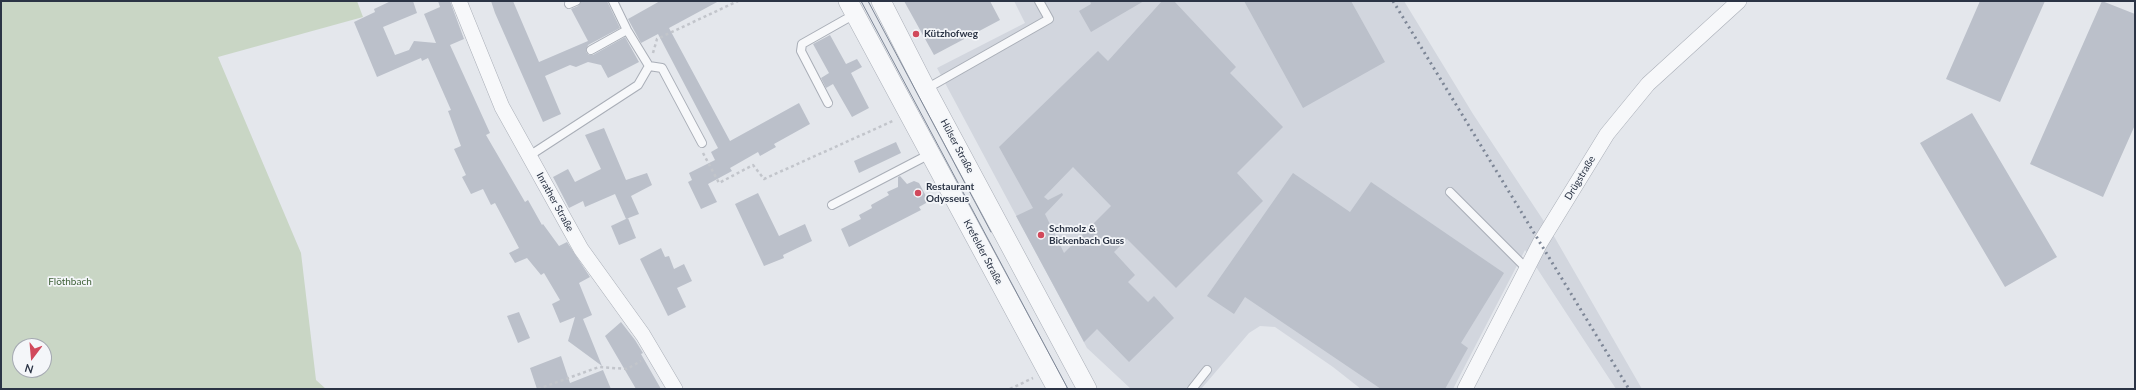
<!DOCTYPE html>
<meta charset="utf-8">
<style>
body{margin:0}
#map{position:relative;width:2136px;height:390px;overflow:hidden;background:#e4e7ec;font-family:Lato,sans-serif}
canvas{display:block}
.frame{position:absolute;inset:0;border:2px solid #2b3445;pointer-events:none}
.north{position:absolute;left:12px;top:338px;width:40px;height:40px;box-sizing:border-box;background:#f4f6f9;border:1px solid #a4a8b1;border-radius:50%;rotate:196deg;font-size:11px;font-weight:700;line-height:16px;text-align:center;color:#2b3445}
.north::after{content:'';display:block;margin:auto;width:14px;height:18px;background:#d1495b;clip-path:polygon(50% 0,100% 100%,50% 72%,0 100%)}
</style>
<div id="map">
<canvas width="2136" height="390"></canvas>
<div class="frame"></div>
<div class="north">N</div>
</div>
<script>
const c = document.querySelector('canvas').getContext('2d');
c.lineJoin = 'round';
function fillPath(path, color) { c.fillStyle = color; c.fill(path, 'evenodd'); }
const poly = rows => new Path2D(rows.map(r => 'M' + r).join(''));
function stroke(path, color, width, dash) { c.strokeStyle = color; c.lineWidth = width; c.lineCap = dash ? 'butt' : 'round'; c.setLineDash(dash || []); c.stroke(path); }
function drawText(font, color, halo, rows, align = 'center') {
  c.font = font + ' Lato,sans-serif'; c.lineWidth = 3.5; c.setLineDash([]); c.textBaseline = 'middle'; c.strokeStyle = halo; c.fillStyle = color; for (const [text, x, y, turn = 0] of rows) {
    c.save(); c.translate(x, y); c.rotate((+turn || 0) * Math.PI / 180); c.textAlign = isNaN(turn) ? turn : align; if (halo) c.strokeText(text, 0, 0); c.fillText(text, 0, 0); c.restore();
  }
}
fillPath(poly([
 [1014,1,1404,1,1473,114,1555,238,1642,389,1616,389,1525,250,1453,389,1361,389,1333,367,1275,327,1260,326,1249,333,1201,389,1131,389,1087,348,937,68,1025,23]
]), '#d2d6de');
fillPath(poly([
 [1,1,357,1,363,17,218,57,301,253,316,380,326,389,1,389],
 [20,346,44,346,44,370,20,370]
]), '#c9d6c5');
fillPath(poly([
 [391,1,413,1,417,13,383,27,395,55,409,50,414,41,436,43,424,14,440,7,438,1,450,1,464,39,450,45,490,133,486,135,525,202,528,200,542,225,543,224,559,246,567,242,590,277,579,283,592,315,583,319,602,366,568,341,575,317,560,323,552,304,560,300,544,273,541,275,527,258,515,263,509,253,519,248,495,203,491,205,483,189,471,194,462,177,466,175,454,149,461,146,448,111,451,110,428,58,422,61,421,58,377,77,354,22,375,12,374,9],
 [491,1,513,1,539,62,588,41,571,9,578,6,581,1,607,1,620,28,588,45,586,52,589,55,593,55,625,37,639,62,608,78,601,65,588,62,576,67,570,65,545,76,561,114,543,122,495,13],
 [660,1,719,1,669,28,730,141,799,103,810,124,774,144,776,147,760,156,758,152,730,168,732,171,708,184,717,202,701,209,688,182,692,180,689,173,715,160,711,152,718,148,658,34,641,43,628,19],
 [904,1,990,1,1000,20,934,55],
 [1090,1,1144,1,1091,32,1079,11,1091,4],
 [1162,1,1174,1,1236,67,1230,73,1283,127,1237,173,1263,201,1176,288,1127,239,1114,252,1135,275,1128,282,1148,302,1154,296,1174,318,1129,362,1097,329,1084,342,1016,216,1033,208,999,147,1098,51,1108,61],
 [1073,167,1111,206,1064,253,1045,214,1063,195,1062,193,1048,200,1044,197],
 [1244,1,1351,1,1385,62,1303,108],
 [1980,1,2045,1,2000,102,1946,79],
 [2102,1,2135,14,2135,125,2103,197,2030,164],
 [830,35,846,64,857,59,862,67,851,73,869,108,852,117,833,84,826,88,821,78,829,73,813,44],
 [1972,113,2057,257,2005,287,1920,143],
 [604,128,626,180,647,173,652,185,631,196,639,214,626,219,615,194,585,207,583,201,569,208,553,177,568,169,575,182,601,169,585,135],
 [896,142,901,153,859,173,854,161],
 [1293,173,1350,212,1371,182,1504,273,1461,343,1468,348,1445,389,1381,389,1245,297,1234,314,1207,296],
 [900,176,907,184,914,181,919,183,927,198,926,203,919,207,921,210,849,247,841,229,861,219,859,215,872,208,871,205,889,195,887,192,898,187,898,177],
 [758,193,779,236,805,224,812,241,783,255,784,258,764,266,735,204],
 [628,218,636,238,619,245,611,226],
 [661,248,665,257,669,256,674,269,684,264,692,281,677,288,686,307,668,316,640,259],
 [519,312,530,338,518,343,507,316],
 [621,322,635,340,643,353,641,354,661,389,636,389,605,336],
 [561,356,570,383,603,370,611,389,537,389,530,368]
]), '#bbc0ca');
const service = poly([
 [613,1,627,30,649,66],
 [569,4,576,1],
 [591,50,627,30],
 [926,89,1049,19,1039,1],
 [828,103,801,51,802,44,855,14],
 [529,156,638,85,649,66,662,68,702,143],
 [1450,192,1527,269],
 [832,205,930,154],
 [1192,389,1207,370]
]);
const minor = poly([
 [459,1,502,107,581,249,643,335,675,389],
 [1465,389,1540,243,1607,134,1648,84,1739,1]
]);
const tertiary = poly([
 [848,1,1057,389],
 [881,1,926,89,1087,389]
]);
stroke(service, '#a9aeb7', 10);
stroke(minor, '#a9aeb7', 16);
stroke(tertiary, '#a9aeb7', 20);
stroke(poly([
 [653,53,657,39,738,1],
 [703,153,719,183,753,165,764,179,895,120],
 [538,389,599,367,627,369,641,361],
 [1010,389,1033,378]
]), '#c2c5cb', 2.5, [3, 3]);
stroke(service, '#f7f8fa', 8);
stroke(minor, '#f7f8fa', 15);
stroke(tertiary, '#f7f8fa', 19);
stroke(poly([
 [861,1,1068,389],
 [868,1,991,232]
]), '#7d8696', 1);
stroke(poly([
 [1393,1,1629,389]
]), '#7d8696', 3, [2, 4]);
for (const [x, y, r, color] of [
 [916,34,4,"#d1495b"],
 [918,193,4,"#d1495b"],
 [1041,235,4,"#d1495b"]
]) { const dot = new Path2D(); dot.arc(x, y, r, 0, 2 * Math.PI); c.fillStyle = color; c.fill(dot); stroke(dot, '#f4f6f9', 1.5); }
drawText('bold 10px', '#2b3445', '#f4f6f9', [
 ["Kützhofweg",924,34],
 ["Restaurant",926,187],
 ["Odysseus",926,199],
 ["Schmolz &",1049,229],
 ["Bickenbach Guss",1049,241]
], 'left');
drawText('10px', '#2b3445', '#f4f6f9', [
 ["Hülser Straße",957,146,62],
 ["Drügstraße",1580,178,-59],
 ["Inrather Straße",555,202,61],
 ["Krefelder Straße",983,252,62]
]);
drawText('10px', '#3f6138', '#f4f6f9', [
 ["Flöthbach",70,282]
]);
</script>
